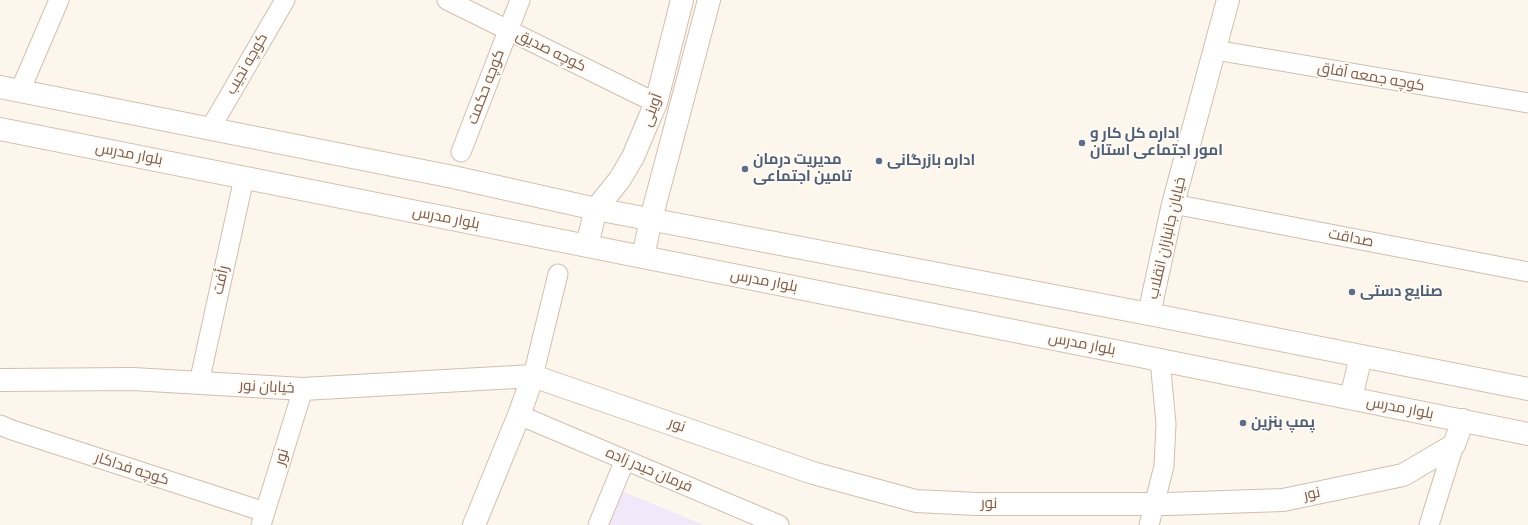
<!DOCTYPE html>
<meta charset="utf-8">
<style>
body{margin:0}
canvas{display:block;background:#fdf6ec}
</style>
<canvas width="1528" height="525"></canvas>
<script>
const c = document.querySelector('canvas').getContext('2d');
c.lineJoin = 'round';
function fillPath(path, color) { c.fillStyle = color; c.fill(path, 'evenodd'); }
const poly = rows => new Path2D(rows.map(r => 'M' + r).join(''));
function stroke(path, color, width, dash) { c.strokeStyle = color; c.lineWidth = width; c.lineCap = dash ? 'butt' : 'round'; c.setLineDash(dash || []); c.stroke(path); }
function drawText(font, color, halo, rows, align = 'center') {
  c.font = font + ' "PT Sans Narrow",Cairo,sans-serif'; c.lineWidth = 4; c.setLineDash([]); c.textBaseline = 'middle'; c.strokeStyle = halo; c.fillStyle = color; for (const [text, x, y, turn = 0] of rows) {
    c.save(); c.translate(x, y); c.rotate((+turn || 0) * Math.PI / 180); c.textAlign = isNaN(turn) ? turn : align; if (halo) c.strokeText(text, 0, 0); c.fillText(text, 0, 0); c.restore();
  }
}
fillPath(poly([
 [619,490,704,525,605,525]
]), '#f3e8fa');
const minor = poly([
 [447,0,656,103],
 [1215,50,1528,103],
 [20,91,59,0],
 [210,129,285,0],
 [461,152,520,0],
 [1173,204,1528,272],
 [533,376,558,274],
 [199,383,244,178],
 [519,415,779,525],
 [0,425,12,430,265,512],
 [261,525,303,389],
 [598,525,625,460],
 [1149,525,1164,466,1166,424,1160,360],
 [1429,525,1454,445]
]);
const tertiary = poly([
 [596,209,620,179,633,157,649,119,656,103,682,0],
 [651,219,709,0],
 [1149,314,1173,204,1228,0],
 [0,380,133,379,303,389,533,376,813,473,916,501,977,504,1167,504,1283,500,1403,475,1454,445,1463,420],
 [474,525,519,415,533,376]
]);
const secondary = poly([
 [0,87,453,177,596,209,1149,314,1528,389],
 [0,129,1160,360,1528,434],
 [587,245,596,209],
 [643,257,651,219],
 [1351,398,1361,356]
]);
stroke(minor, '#d1beb0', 21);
stroke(tertiary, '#d1beb0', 24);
stroke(secondary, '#d6c0b0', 24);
stroke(minor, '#fff', 19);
stroke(tertiary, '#fff', 22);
stroke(secondary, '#fff', 22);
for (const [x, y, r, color] of [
 [1082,143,4,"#5c6f8a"],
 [879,161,4,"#5c6f8a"],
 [745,169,4,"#5c6f8a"],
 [1352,292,4,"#5c6f8a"],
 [1243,423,4,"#5c6f8a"]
]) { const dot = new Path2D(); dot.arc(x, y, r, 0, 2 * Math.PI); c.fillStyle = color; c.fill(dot); stroke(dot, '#fffaf3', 1.5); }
drawText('15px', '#7a5c4d', '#fffaf3', [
 ["کوچه صدیق",551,51,26],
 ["کوچه نجیب",247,64,-60],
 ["کوچه جمعه آفاق",1371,77,10],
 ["کوچه حکمت",486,87,-69],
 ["آوینی",652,110,-70],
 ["بلوار مدرس",129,154,11],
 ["بلوار مدرس",446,218,11],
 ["خیابان جانبازان انقلاب",1167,238,-77],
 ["صداقت",1351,238,11],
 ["رأفت",221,280,-77],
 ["بلوار مدرس",764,281,11],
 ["بلوار مدرس",1082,344,11],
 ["خیابان نور",267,387,3],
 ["بلوار مدرس",1400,408,11],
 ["نور",677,425,19],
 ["نور",282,457,-73],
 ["کوچه فداکار",132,469,18],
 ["فرمان حیدر زاده",649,470,23],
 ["نور",1312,494,-12],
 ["نور",989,504]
]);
drawText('bold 15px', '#4e5e75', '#fffaf3', [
 ["اداره کل کار و",1090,134],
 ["امور اجتماعی استان",1090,151],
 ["مدیریت درمان",753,160],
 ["تامین اجتماعی",753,177],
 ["اداره بازرگانی",887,161],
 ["صنایع دستی",1360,292],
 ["پمپ بنزین",1251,423]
], 'left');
</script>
